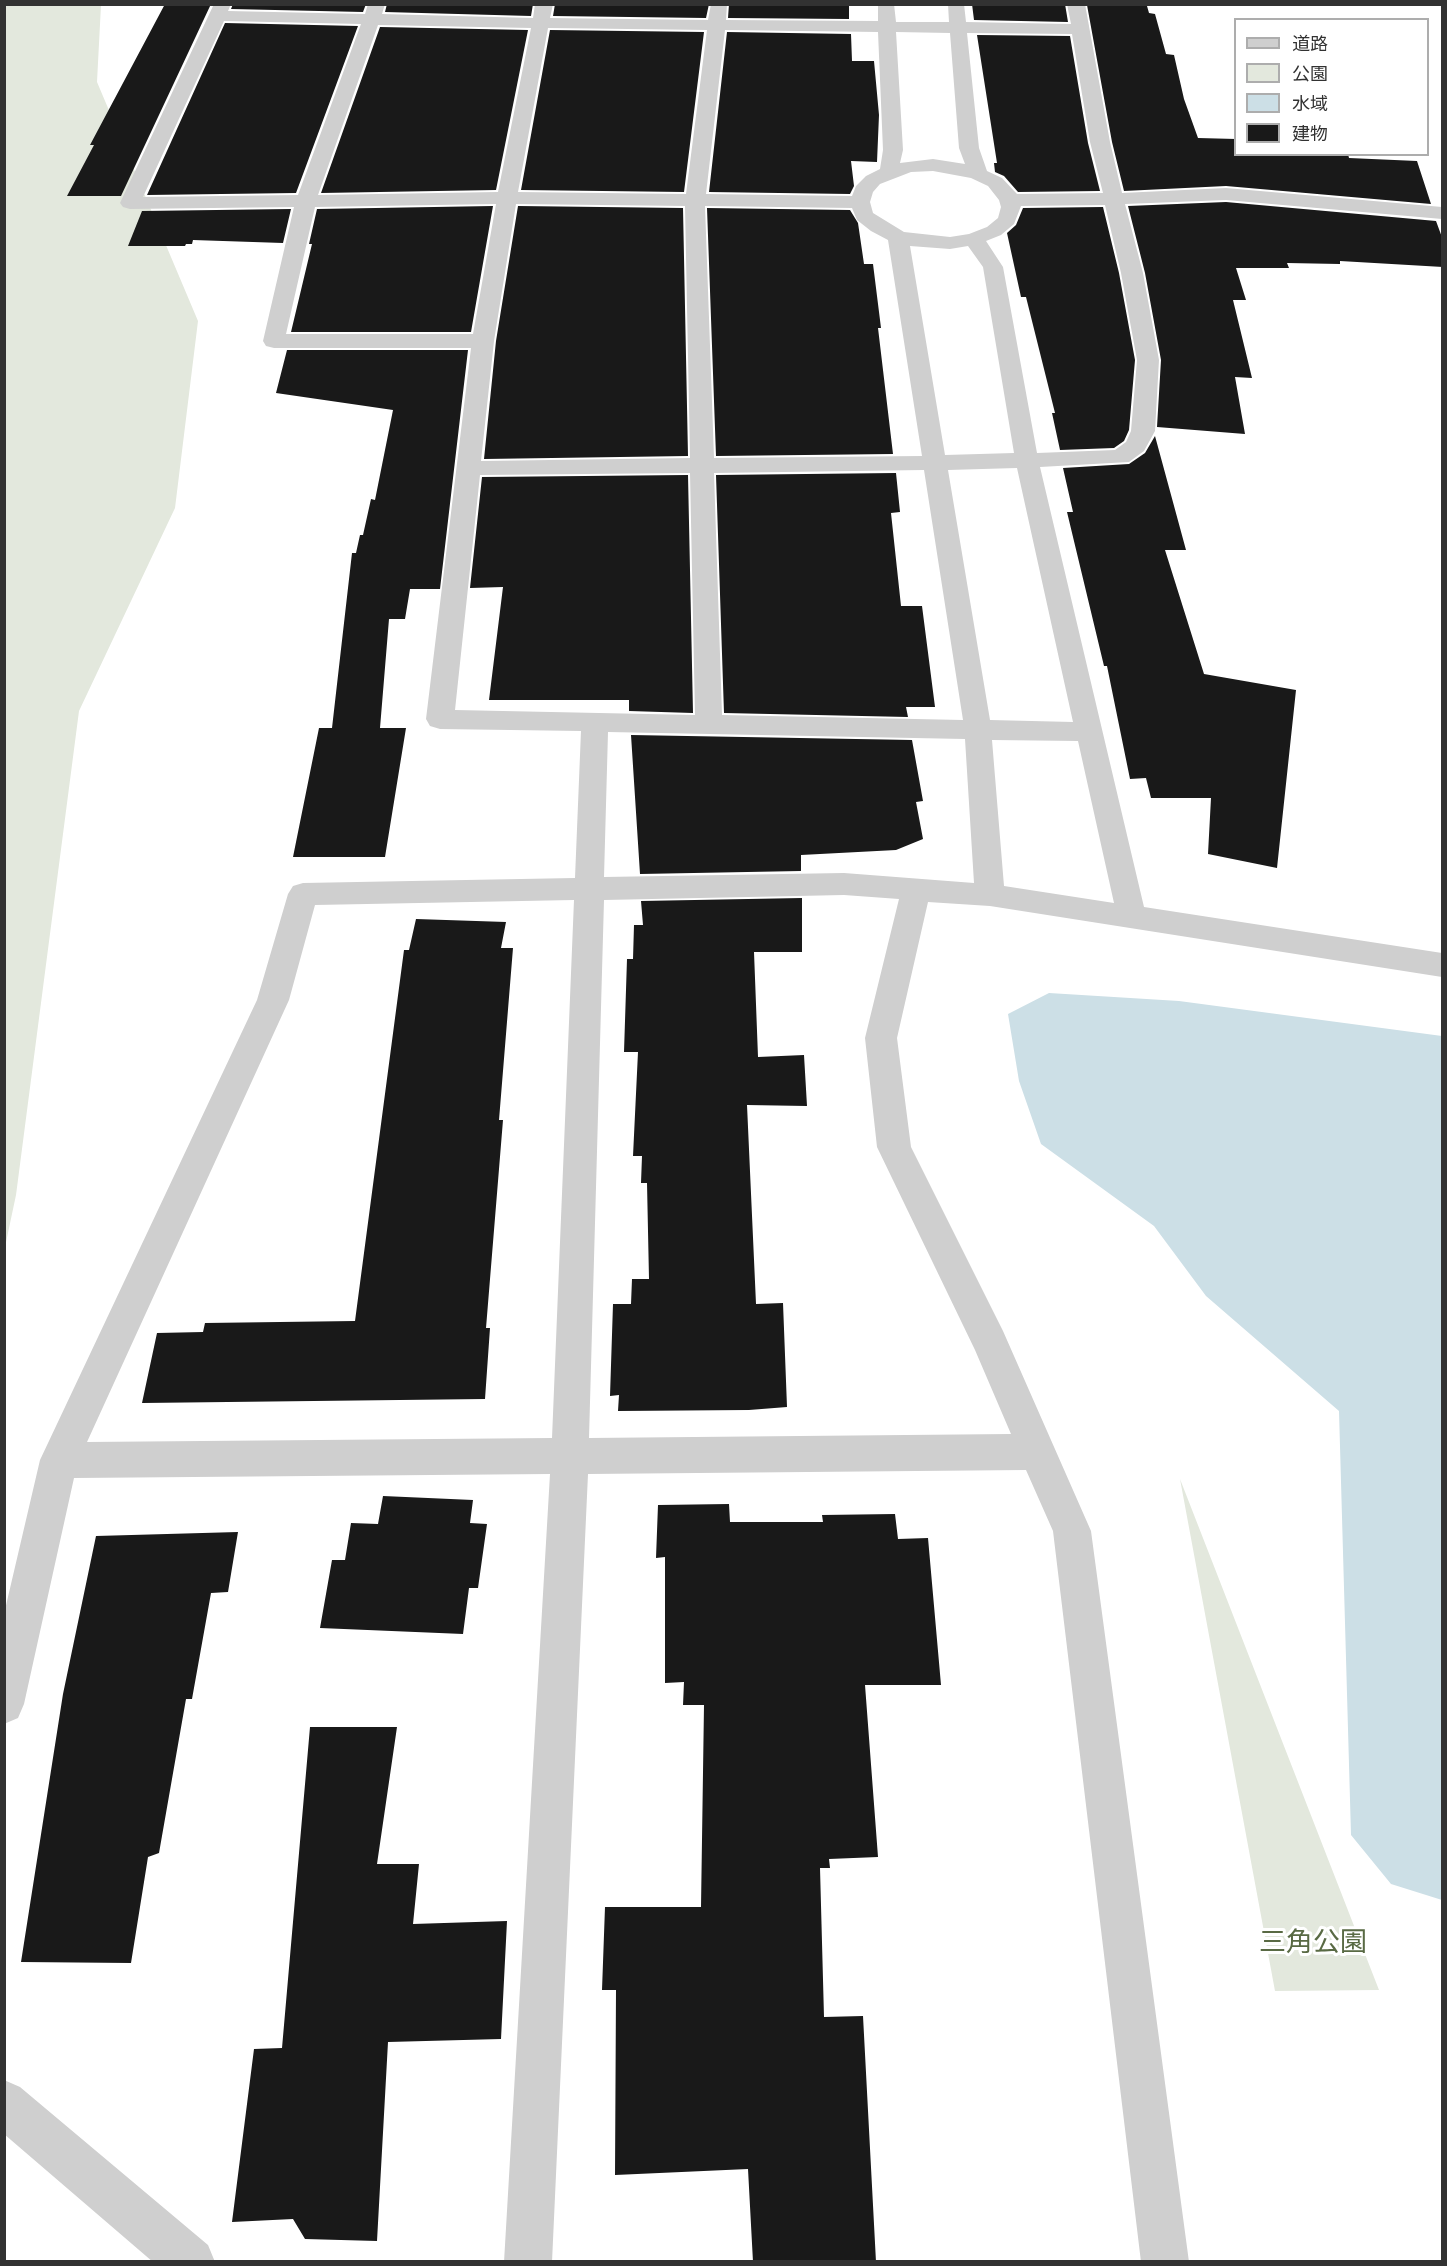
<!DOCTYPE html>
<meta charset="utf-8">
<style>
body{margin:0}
#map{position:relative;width:1447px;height:2266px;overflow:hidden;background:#fff;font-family:Jost,"Noto Sans JP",sans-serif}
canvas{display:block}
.frame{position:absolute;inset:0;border:6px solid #323232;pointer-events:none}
.legend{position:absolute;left:1234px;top:18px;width:195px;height:138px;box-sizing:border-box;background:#fff;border:2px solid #adadad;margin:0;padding:8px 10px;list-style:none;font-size:18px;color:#323232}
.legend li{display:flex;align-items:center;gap:12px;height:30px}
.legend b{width:30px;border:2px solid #adadad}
</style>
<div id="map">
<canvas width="1447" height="2266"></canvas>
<div class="frame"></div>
<ul class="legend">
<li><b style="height:8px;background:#cfcfcf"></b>道路</li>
<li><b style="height:16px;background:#e3e8dd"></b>公園</li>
<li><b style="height:16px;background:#ccdfe6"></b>水域</li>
<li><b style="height:16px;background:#191919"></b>建物</li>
</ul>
</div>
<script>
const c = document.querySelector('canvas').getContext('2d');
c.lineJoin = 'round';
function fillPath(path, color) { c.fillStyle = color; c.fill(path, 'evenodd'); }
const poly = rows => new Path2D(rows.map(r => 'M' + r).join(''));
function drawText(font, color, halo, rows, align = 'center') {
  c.font = font + ' Jost,"Noto Sans JP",sans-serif'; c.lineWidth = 6; c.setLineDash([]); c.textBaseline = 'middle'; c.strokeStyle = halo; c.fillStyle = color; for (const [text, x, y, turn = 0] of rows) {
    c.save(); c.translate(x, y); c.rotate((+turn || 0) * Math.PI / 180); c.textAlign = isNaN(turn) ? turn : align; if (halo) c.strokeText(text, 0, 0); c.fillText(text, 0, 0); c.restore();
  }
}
fillPath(poly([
 [5,5,101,5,97,82,198,321,175,508,79,711,16,1195,5,1247],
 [1180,1479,1379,1990,1275,1991]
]), '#e3e8dd');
fillPath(poly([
 [1049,993,1179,1001,1442,1036,1442,1900,1391,1884,1351,1835,1339,1411,1206,1296,1154,1226,1041,1144,1019,1081,1008,1014]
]), '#ccdfe6');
fillPath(poly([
 [165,4,211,4,121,196,67,196,94,145,90,145],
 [233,4,366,4,363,12,231,9],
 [387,4,533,4,531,16,385,12],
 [555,4,709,4,706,18,553,16],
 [729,4,849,4,849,19,728,18],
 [972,4,1065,4,1068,22,974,20],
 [1087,5,1147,6,1149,13,1155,14,1166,54,1174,55,1184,99,1198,138,1236,139,1236,154,1348,154,1349,158,1417,161,1431,204,1226,186,1124,191,1112,142],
 [225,23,358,26,296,193,147,195],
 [380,27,528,30,496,190,321,193],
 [550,30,704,32,684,192,521,190],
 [727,32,851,34,852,61,874,61,879,115,877,162,851,161,854,186,850,194,709,192],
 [977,35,1070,36,1088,143,1100,191,1018,192,1004,176,995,172,994,163,997,163],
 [1226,202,1436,221,1443,240,1443,267,1340,261,1340,264,1287,263,1289,268,1236,268,1246,300,1233,300,1252,378,1235,377,1245,434,1157,427,1161,360,1145,273,1128,206],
 [493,206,471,332,291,332,312,244,309,244,317,209],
 [518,206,683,208,688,456,484,459,496,341],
 [1103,207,1119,273,1135,360,1129,430,1124,441,1114,448,1060,450,1052,413,1055,413,1026,297,1021,297,1007,233,1016,225,1023,208],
 [707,208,850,210,858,223,864,264,873,264,881,328,878,328,893,454,716,456],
 [291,209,283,243,193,240,192,244,186,244,185,246,128,246,142,211],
 [287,350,468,350,440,589,410,589,405,619,389,619,380,728,406,728,385,857,293,857,319,728,332,728,352,553,356,553,360,535,363,535,371,499,375,500,393,410,276,393],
 [1155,436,1186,550,1165,550,1204,674,1296,690,1277,868,1208,854,1211,798,1151,798,1146,778,1130,779,1107,666,1104,666,1067,512,1073,512,1063,468,1129,464,1145,453],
 [896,473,900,512,891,513,901,606,922,606,935,707,906,707,908,717,724,713,716,475],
 [688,475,693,713,629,711,629,700,489,700,503,587,470,588,482,477],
 [631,735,912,740,923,801,916,802,923,839,896,850,801,855,801,871,640,874],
 [802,898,802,952,754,952,758,1057,804,1055,807,1106,747,1105,756,1304,783,1303,787,1407,749,1410,618,1411,619,1395,610,1396,613,1304,631,1304,632,1279,649,1279,647,1183,641,1183,642,1156,633,1156,638,1052,624,1052,627,959,633,959,634,925,643,925,641,901],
 [416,919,506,922,501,948,513,948,499,1120,503,1120,486,1328,490,1328,485,1399,142,1403,157,1333,203,1332,205,1323,355,1321,404,950,409,950],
 [383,1496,473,1500,470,1523,487,1524,478,1588,469,1588,463,1634,320,1628,332,1560,345,1560,351,1523,378,1524],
 [729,1504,730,1522,823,1522,822,1515,895,1514,898,1539,928,1538,941,1685,865,1685,878,1857,829,1859,830,1868,820,1868,824,2017,863,2016,876,2262,753,2262,748,2169,615,2175,616,1990,602,1990,605,1907,701,1907,704,1705,683,1705,684,1682,665,1683,665,1557,656,1558,658,1505],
 [238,1532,228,1592,211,1593,192,1699,186,1699,159,1853,148,1857,131,1963,21,1962,63,1694,96,1536],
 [310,1727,397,1727,377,1864,419,1864,413,1924,507,1921,501,2039,388,2042,377,2241,305,2239,293,2219,232,2222,254,2049,282,2048]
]), '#191919');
fillPath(poly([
 [214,4,231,4,228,11,365,14,368,4,385,4,382,14,533,18,535,4,553,4,550,18,708,20,711,4,727,4,726,20,878,21,878,4,894,4,896,22,949,22,948,4,964,4,966,22,1071,24,1067,4,1085,4,1110,142,1122,193,1226,188,1442,207,1442,219,1226,200,1125,204,1143,273,1159,360,1155,431,1144,451,1129,462,1040,467,1144,907,1442,953,1442,977,990,906,928,902,897,1038,911,1147,1003,1331,1091,1531,1189,2262,1141,2262,1053,1531,1026,1470,588,1474,552,2262,504,2262,550,1474,74,1478,24,1704,18,1718,4,1724,4,1614,40,1460,257,1000,288,894,293,886,303,883,575,878,581,731,440,729,430,726,426,719,471,348,274,348,266,346,263,341,294,207,130,209,123,207,120,203,214,4],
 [224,21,361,24,298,195,143,197,224,21],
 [378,25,531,28,498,192,318,195,378,25],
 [548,28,707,30,686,194,518,192,548,28],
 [725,30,878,32,883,150,880,169,866,176,856,186,852,196,706,194,725,30],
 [896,32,950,33,959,148,965,164,933,159,900,163,903,150,896,32],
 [967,33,1072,34,1090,142,1103,193,1017,194,1002,178,987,171,979,148,967,33],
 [933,171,971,178,988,186,999,200,1001,207,998,218,987,227,969,234,950,237,904,232,873,213,870,202,873,192,880,184,911,172,933,171],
 [496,204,473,334,286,334,315,207,496,204],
 [516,204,685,206,690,458,481,461,494,341,516,204],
 [1105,205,1121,273,1137,360,1131,431,1126,442,1115,450,1037,453,1003,267,986,241,1001,235,1014,224,1021,206,1105,205],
 [705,206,852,208,857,220,871,231,888,240,922,456,714,458,705,206],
 [910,246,950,249,968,246,983,267,1014,453,945,455,910,246],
 [1017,468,1073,722,990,720,948,470,1017,468],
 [924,470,963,720,722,715,714,473,924,470],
 [690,473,695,715,455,710,480,475,690,473],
 [608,732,965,739,974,883,844,873,604,877,608,732],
 [992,740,1078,741,1114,903,1004,886,992,740],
 [844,895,899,899,865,1038,877,1147,975,1350,1011,1434,589,1438,604,900,844,895],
 [574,900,552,1438,87,1442,289,1000,315,905,574,900],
 [4,2080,20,2087,208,2245,215,2262,153,2262,4,2134,4,2080]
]), '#cfcfcf');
drawText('27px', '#596a44', '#fff', [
 ["三角公園",1313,1944]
]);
</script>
